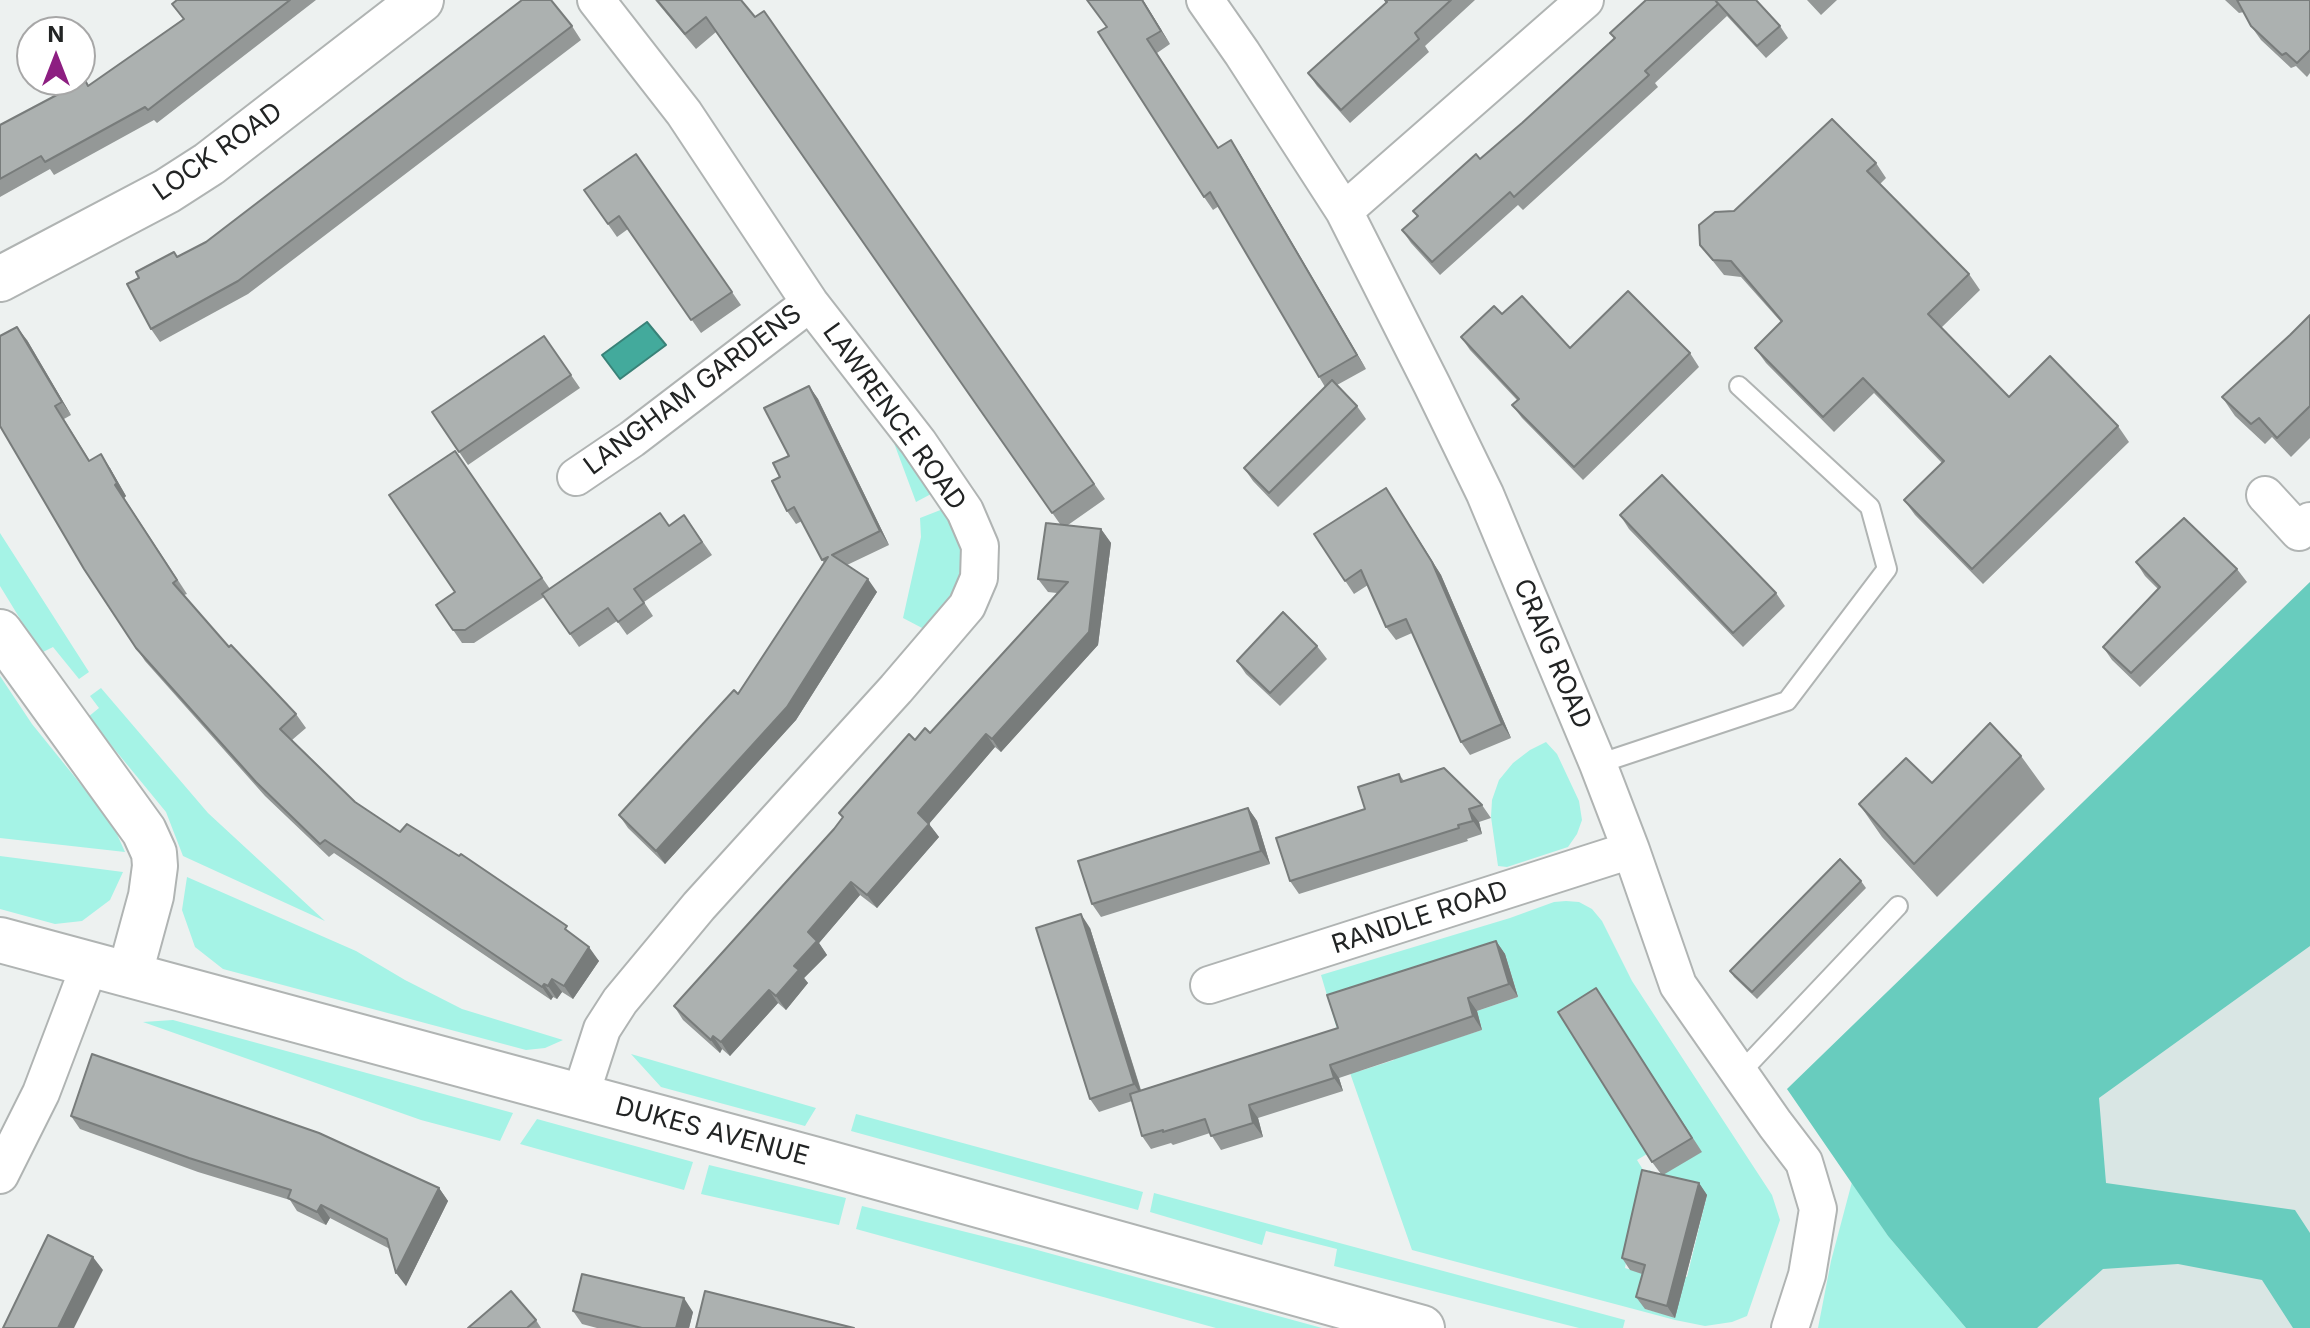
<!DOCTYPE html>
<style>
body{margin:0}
#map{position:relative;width:2310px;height:1328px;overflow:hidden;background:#edf1f0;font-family:Inter,sans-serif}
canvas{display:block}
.north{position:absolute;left:16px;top:16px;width:80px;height:80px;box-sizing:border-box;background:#fff;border:2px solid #a7a7a7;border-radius:50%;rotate:0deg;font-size:22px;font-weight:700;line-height:32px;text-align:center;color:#222424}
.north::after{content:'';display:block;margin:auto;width:28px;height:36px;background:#8d1e81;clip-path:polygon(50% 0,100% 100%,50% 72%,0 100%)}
</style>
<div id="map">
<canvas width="2310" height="1328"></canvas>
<div class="north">N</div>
</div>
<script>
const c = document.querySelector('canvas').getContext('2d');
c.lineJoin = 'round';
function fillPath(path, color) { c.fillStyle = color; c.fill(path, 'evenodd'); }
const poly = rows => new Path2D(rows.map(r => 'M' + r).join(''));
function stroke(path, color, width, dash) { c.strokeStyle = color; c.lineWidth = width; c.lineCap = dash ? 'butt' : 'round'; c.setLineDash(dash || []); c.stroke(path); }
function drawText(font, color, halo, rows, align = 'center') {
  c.font = font + ' Inter,sans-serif'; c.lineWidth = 7; c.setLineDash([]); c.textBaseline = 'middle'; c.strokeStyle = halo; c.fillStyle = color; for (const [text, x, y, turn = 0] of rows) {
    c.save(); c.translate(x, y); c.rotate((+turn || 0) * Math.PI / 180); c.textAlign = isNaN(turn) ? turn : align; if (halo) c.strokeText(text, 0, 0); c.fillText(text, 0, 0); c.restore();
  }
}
fillPath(poly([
 [2310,582,2310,1328,1966,1328,1787,1089]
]), '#d9e6e4');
fillPath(poly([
 [891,435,931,494,916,502],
 [943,509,958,536,962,563,956,588,924,629,903,618,921,537,920,518],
 [0,533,89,672,79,679,53,647,41,653,0,586],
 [0,676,32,724,112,823,125,852,0,838],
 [101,688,208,813,325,921,183,856,166,812,88,717,99,708,90,696],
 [1546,742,1557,754,1579,801,1582,820,1577,834,1568,847,1507,867,1498,866,1491,817,1492,800,1499,780,1513,763,1530,750],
 [0,856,123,872,110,900,82,921,55,924,0,909],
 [187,877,356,951,405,980,462,1009,563,1040,545,1048,526,1050,223,969,195,947,182,910],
 [1566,901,1579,902,1592,909,1602,921,1632,981,1772,1195,1780,1220,1747,1316,1732,1322,1705,1326,1675,1320,1412,1250,1350,1073,1321,975,1510,918,1554,902],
 [1505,954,1518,997,1477,1011,1482,1030,1444,1042,1438,1022,1387,1039,1394,1060,1360,1071,1353,1051,1350,1051,1337,1008],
 [1605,1001,1701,1152,1656,1178,1650,1170,1645,1173,1637,1160,1647,1154,1567,1025],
 [1651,1183,1707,1195,1687,1277,1646,1268,1644,1274,1625,1268,1629,1246,1636,1247,1642,1222,1654,1225,1658,1207,1646,1203],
 [1654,1276,1682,1284,1675,1317,1645,1309],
 [173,1020,513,1113,500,1141,421,1120,143,1022],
 [631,1054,816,1108,805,1126,661,1087],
 [856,1114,1143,1192,1138,1210,851,1131],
 [537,1119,693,1162,684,1190,520,1144],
 [709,1165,846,1198,839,1225,701,1194],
 [1852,1182,1888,1236,1966,1328,1818,1328,1831,1261],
 [1154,1193,1625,1320,1623,1328,1579,1328,1334,1266,1337,1249,1266,1231,1262,1245,1150,1212],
 [862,1206,1030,1248,1322,1328,1216,1328,856,1229]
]), '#a5f3e6');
fillPath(poly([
 [2310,582,2310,946,2099,1098,2106,1183,2295,1210,2310,1233,2310,1328,2293,1328,2262,1280,2178,1264,2103,1269,2037,1328,1966,1328,1888,1236,1787,1089]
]), '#68ccbe');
const water = poly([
 [647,322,666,345,620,379,602,355,647,322]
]);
fillPath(water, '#43aa9c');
stroke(water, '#398278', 2);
const service = poly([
 [1598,764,1787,701,1887,569,1870,507,1739,386],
 [1741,1072,1898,906]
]);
const minor = poly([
 [1205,0,1242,53,1344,211,1432,385,1485,494,1598,764,1631,850,1678,985,1775,1124,1804,1162,1818,1209,1807,1275,1790,1328],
 [1344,211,1585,0],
 [576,477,632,439,810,303],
 [2265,495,2299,532,2310,521],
 [1209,985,1631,850],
 [580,1097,602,1029,620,1001,699,906,896,689,967,606,979,578,980,546,965,511,918,442,810,303,684,113,596,0],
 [0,1175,41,1093,90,964]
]);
const tertiary = poly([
 [0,279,167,191,209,164,421,0],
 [0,632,144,831,154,853,155,866,151,896,130,973],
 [0,940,813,1159,1422,1328]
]);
stroke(service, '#b0b4b3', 22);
stroke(minor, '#b0b4b3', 40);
stroke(tertiary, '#b0b4b3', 48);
stroke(service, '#fff', 18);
stroke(minor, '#fff', 36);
stroke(tertiary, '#fff', 44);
fillPath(poly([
 [177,0,316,0,157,123,154,120,54,175,50,169,0,197,0,125,85,80,89,86,183,19,172,4],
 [655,0,741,0,755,17,764,11,1105,499,1068,525,1101,529,1111,543,1098,645,1001,752,995,747,929,824,939,837,877,908,860,895,819,943,827,955,804,978,808,983,786,1010,778,1003,730,1056,722,1049,720,1053,683,1020,674,1006,915,740,930,733,1057,593,1048,592,1038,579,1060,524,716,32,696,49],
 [1087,0,1143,0,1170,44,1157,53,1218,148,1240,154,1366,369,1337,385,1357,406,1366,419,1278,507,1253,481,1244,468,1325,387,1219,206,1213,210,1204,197,1107,27],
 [1384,0,1475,0,1425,46,1429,52,1350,123,1317,86,1308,73,1386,3],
 [1646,0,1756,0,1780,26,1788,38,1766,58,1727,16,1655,83,1658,87,1523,210,1518,205,1440,275,1411,243,1402,230,1417,216,1413,211,1480,159,1522,123,1614,38,1610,33],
 [1807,0,1837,0,1821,15],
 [2225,0,2310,0,2310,73,2307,77,2296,66,2291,68,2261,40,2251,26,2244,12,2239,13],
 [572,26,581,40,248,294,160,342,151,329,177,257,206,242],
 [636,154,741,305,701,333,628,229,617,237,584,190],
 [1876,163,1886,178,1880,184,1969,274,1980,290,1941,328,2009,397,2118,426,2129,442,1983,584,1915,515,1904,500,1942,463,1874,393,1834,432,1766,363,1755,348,1781,322,1741,277,1724,275,1700,245,1734,211],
 [1502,314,1570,348,1690,353,1699,367,1583,480,1522,418,1512,405,1517,400,1470,350,1461,337],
 [2310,315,2310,438,2291,457,2272,437,2265,444,2235,416,2222,397,2290,335],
 [544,336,580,388,468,465,432,412],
 [27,340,71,415,64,419,90,461,110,468,126,496,124,498,187,594,184,595,229,647,296,714,306,728,292,740,355,802,400,832,575,936,599,961,573,999,562,992,557,999,553,997,551,1000,334,853,329,857,265,796,145,661,84,569],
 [809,386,818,399,889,545,847,565,877,592,796,720,665,864,628,828,619,815,738,694,824,563,802,521,796,524,787,511,780,477,789,456],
 [455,451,550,589,669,526,684,515,712,555,644,602,653,616,627,635,617,621,579,647,544,597,474,643,462,643,436,605,455,592],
 [1386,488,1441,575,1511,738,1470,755,1461,742,1412,633,1396,640,1386,627,1368,585,1354,594,1314,534],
 [1620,515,1776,593,1785,606,1743,647,1629,529],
 [2136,562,2237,569,2247,582,2140,687,2112,660,2103,647,2158,589,2145,576],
 [1317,646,1327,659,1280,706,1246,674,1237,661],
 [2021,756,2045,789,1937,897,1882,837,1859,804],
 [1399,774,1404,781,1482,805,1491,818,1479,822,1482,834,1467,839,1468,841,1299,894,1290,881,1365,809],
 [1248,808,1257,821,1270,864,1101,917,1092,904],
 [1861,881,1866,888,1757,999,1734,977,1730,971],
 [1090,928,1141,1090,1338,1028,1496,941,1505,954,1518,997,1477,1011,1482,1030,1339,1078,1343,1091,1258,1118,1263,1137,1221,1150,1210,1133,1173,1145,1171,1143,1151,1149,1142,1136,1132,1101,1099,1112,1090,1099],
 [1596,988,1702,1152,1663,1175,1699,1183,1707,1195,1675,1318,1645,1309,1636,1297,1642,1274,1630,1270,1622,1258,1661,1174,1652,1162],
 [71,1116,439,1188,448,1201,406,1286,390,1249,330,1218,326,1225,297,1211,290,1200,198,1172,80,1129],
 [573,1311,693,1312,689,1328,597,1328,582,1324],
 [536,1320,541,1328,468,1328]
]), '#949897');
fillPath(poly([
 [1142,0,1143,0,1170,44,1161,31],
 [1231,140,1240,154,1366,369,1357,355],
 [17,327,27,340,71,415,62,402],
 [809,386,818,399,889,545,880,531],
 [101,454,110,468,126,496,124,498,187,594,115,485],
 [1386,488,1441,575,1511,738,1502,724],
 [1101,529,1111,543,1098,645,1001,752,992,739],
 [868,579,877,592,796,720,665,864,656,851],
 [986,734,995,747,927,826,918,813],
 [1248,808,1257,821,1270,864,1261,851],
 [1469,809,1479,822,1482,834,1473,821],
 [929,824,939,837,877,908,867,895],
 [851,882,860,895,819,943,827,955,804,978,808,983,786,1010,776,996,794,966,808,932],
 [1081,914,1090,928,1143,1098,1134,1084],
 [1496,941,1505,954,1518,997,1509,984],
 [589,947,599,961,573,999,564,986],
 [552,979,562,992,557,999,548,986],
 [544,984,553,997,551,1000,542,987],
 [769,990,778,1003,730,1056,721,1042],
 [1468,998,1477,1011,1482,1030,1473,1016],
 [713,1036,722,1049,720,1053,711,1040],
 [1330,1065,1339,1078,1343,1091,1334,1078],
 [1249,1105,1258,1118,1263,1137,1253,1123],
 [1699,1183,1707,1195,1675,1318,1667,1306],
 [439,1188,448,1201,406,1286,396,1273],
 [321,1205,330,1218,326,1225,317,1212],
 [93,1257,103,1270,74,1328,58,1328],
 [684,1298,693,1312,689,1328,676,1328]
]), '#787c7b');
const building = poly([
 [177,0,290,0,148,110,145,107,45,162,41,156,0,179,0,125,85,80,88,86,184,19,172,4,177,0],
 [522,0,551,0,572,26,238,281,151,329,127,284,139,278,136,272,174,252,177,257,206,242,522,0],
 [657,0,741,0,755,17,764,11,1094,484,1052,513,706,17,685,34,657,0],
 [1087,0,1142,0,1161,31,1147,39,1218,148,1231,140,1357,355,1319,377,1210,192,1204,197,1098,32,1107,27,1087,0],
 [1385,0,1451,0,1415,33,1419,39,1341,110,1308,73,1387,2,1385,0],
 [1646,0,1715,0,1718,4,1645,71,1649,75,1514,197,1510,192,1432,262,1402,230,1418,216,1413,211,1476,154,1480,159,1522,123,1615,38,1610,33,1646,0],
 [1715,0,1756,0,1780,26,1757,46,1715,0],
 [2237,0,2310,0,2310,50,2297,63,2286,53,2282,55,2251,26,2237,0],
 [1832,119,1876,163,1867,171,1969,274,1928,314,2009,397,2050,356,2118,426,1972,569,1904,500,1944,461,1863,378,1823,417,1755,348,1782,321,1731,261,1713,260,1700,245,1699,225,1715,212,1734,211,1832,119],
 [636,154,732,292,691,320,619,216,608,224,584,190,636,154],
 [1628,291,1690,353,1574,467,1512,405,1519,399,1461,337,1494,306,1502,314,1522,296,1570,348,1628,291],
 [2310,315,2310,406,2277,438,2259,418,2251,424,2222,397,2290,335,2310,315],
 [17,327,62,402,55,406,89,461,101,454,117,483,115,485,177,580,173,583,229,647,231,645,296,714,280,729,355,802,400,832,407,824,459,856,461,854,567,926,565,929,589,947,564,986,552,979,548,986,544,984,542,987,325,840,320,844,256,782,136,648,84,569,0,426,0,336,17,327],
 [544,336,571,375,459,452,432,412,544,336],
 [1332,380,1357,406,1269,493,1244,468,1332,380],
 [809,386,880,531,832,555,868,579,787,707,656,851,619,815,734,690,738,694,828,557,822,560,794,507,787,511,772,481,780,477,773,463,789,456,764,408,809,386],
 [455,451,542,578,465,630,453,630,436,605,455,592,389,495,455,451],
 [1662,475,1776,593,1733,633,1620,515,1662,475],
 [1386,488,1432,562,1502,724,1461,742,1406,619,1386,627,1361,570,1345,581,1314,534,1386,488],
 [660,513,669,526,684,515,702,542,634,589,644,603,618,622,608,608,570,634,542,594,660,513],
 [2184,518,2237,569,2131,673,2103,647,2160,587,2136,562,2184,518],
 [1046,523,1101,529,1089,632,992,739,986,734,918,813,929,824,867,895,851,882,808,932,817,941,794,966,799,970,776,996,769,990,721,1042,713,1036,711,1040,674,1006,834,829,843,817,839,813,909,734,915,740,925,728,930,733,1068,582,1038,579,1046,523],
 [1283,612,1317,646,1270,693,1237,661,1283,612],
 [1990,723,2021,756,1914,864,1859,804,1906,758,1932,783,1990,723],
 [1444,768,1482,805,1469,809,1473,821,1458,825,1459,828,1290,881,1276,838,1365,809,1358,787,1399,774,1401,782,1444,768],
 [1248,808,1261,851,1092,904,1078,861,1248,808],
 [1840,859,1861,881,1752,992,1730,971,1840,859],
 [1081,914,1134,1084,1090,1099,1036,928,1081,914],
 [1496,941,1509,984,1468,998,1473,1016,1330,1065,1334,1078,1249,1105,1253,1123,1211,1136,1205,1119,1163,1132,1163,1130,1142,1136,1130,1094,1338,1028,1327,995,1496,941],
 [1596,988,1692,1138,1652,1162,1558,1012,1596,988],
 [92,1054,319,1133,439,1188,396,1273,387,1239,321,1205,317,1212,288,1198,291,1190,189,1158,71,1116,92,1054],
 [1642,1170,1699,1183,1667,1306,1636,1297,1645,1265,1622,1258,1642,1170],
 [48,1235,93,1257,58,1328,3,1328,48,1235],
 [582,1274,684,1298,676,1328,642,1328,573,1311,582,1274],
 [511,1291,536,1320,527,1328,468,1328,511,1291],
 [705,1291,854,1328,696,1328,705,1291]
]);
fillPath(building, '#acb1b0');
stroke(building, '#787c7b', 2);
drawText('26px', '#222424', '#fff', [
 ["LOCK ROAD",218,152,-35],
 ["LANGHAM GARDENS",693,390,-37],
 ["LAWRENCE ROAD",894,417,54],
 ["CRAIG ROAD",1552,654,67],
 ["RANDLE ROAD",1420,918,-18],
 ["DUKES AVENUE",712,1132,15]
]);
</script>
